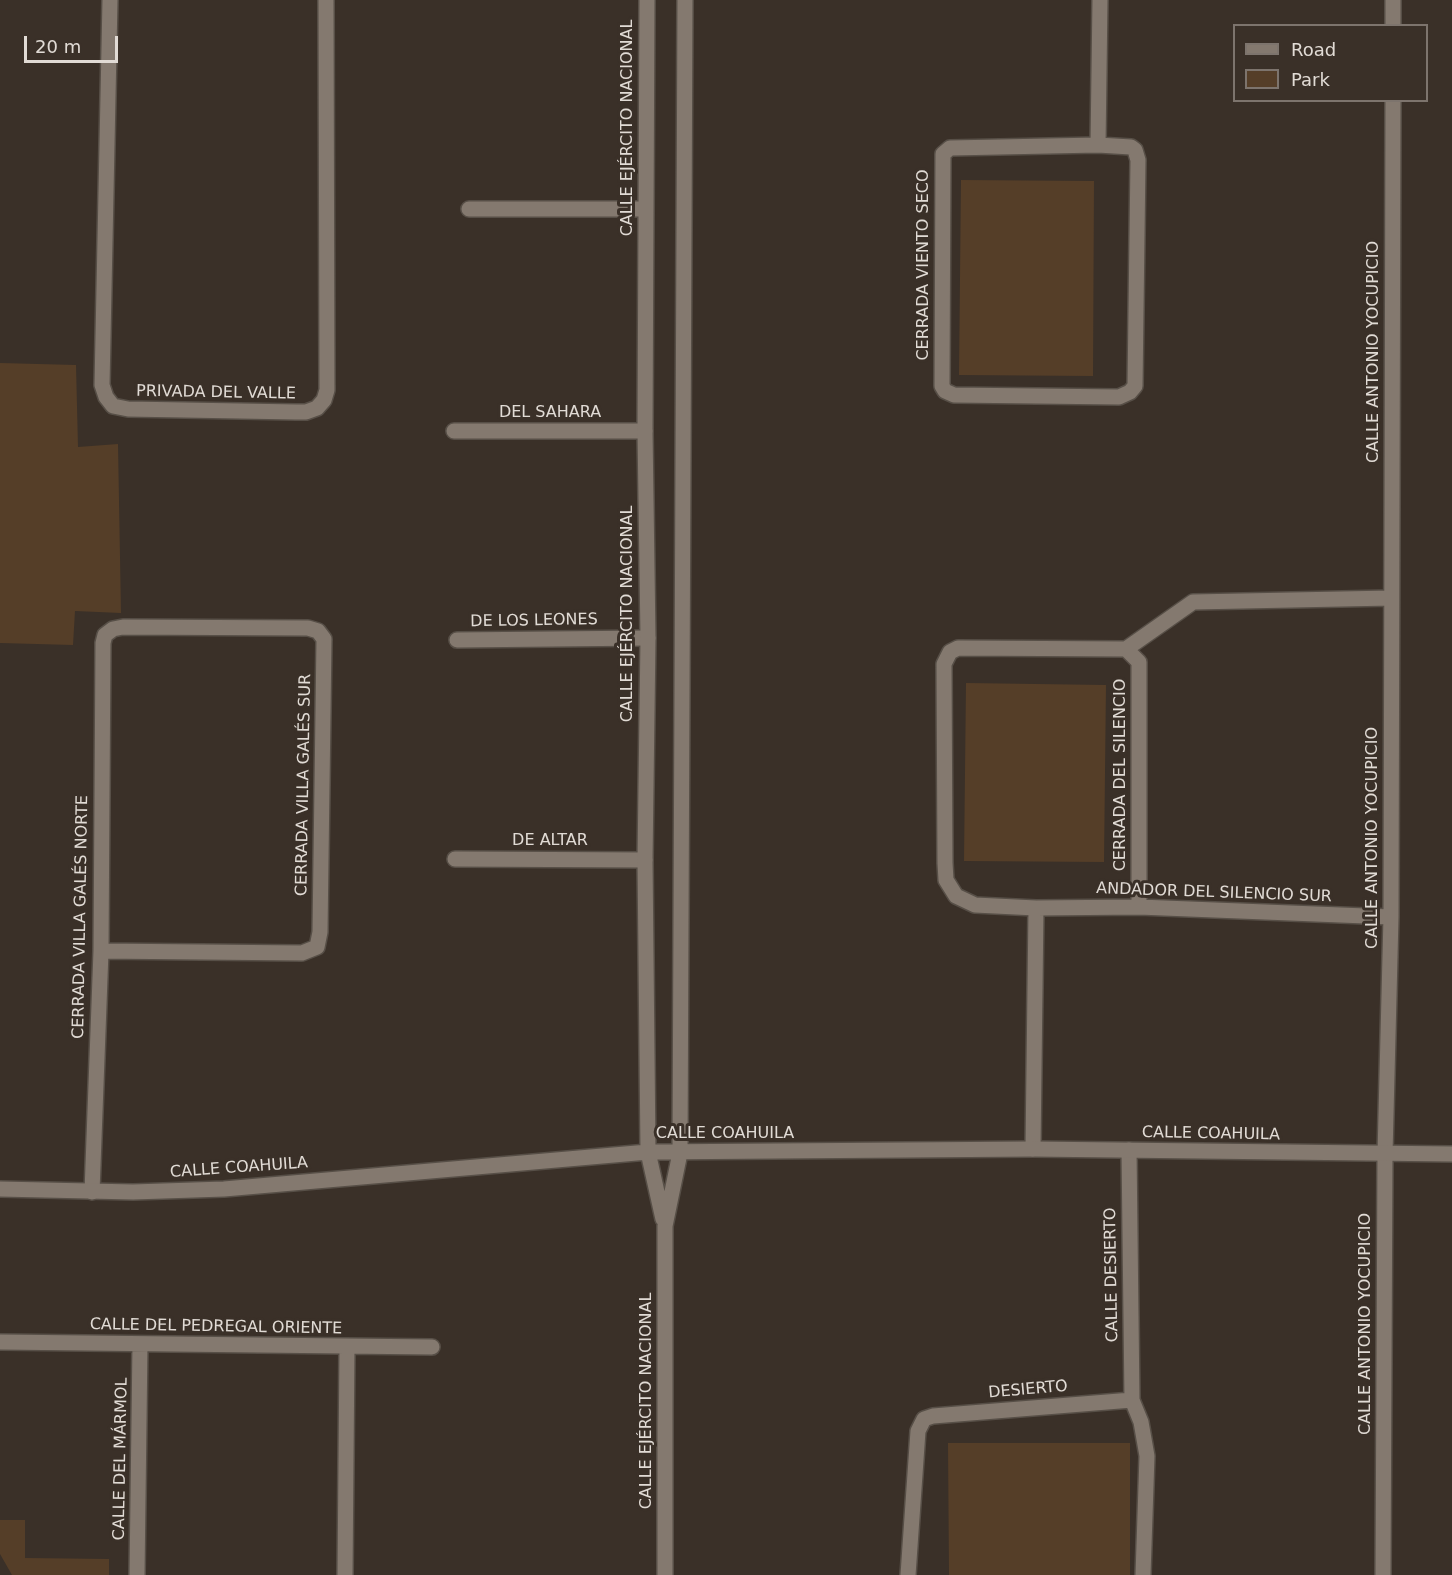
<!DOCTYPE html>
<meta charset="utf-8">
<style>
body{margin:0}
#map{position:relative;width:1452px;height:1575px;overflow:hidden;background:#3a3028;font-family:"DejaVu Sans",sans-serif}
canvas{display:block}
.legend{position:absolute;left:1233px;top:24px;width:195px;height:78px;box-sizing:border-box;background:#3a3028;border:2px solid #7d746d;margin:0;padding:8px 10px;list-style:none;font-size:18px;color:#e1dbd5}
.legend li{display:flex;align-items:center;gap:12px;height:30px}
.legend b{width:30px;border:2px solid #7d746d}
.scale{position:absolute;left:24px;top:36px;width:94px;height:27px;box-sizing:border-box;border:3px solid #e1dbd5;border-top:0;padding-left:8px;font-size:18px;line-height:21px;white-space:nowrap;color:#e1dbd5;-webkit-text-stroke:4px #3a3028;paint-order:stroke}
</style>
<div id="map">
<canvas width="1452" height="1575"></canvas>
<ul class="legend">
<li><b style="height:8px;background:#84796f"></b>Road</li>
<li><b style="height:16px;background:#553e28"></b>Park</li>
</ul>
<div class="scale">20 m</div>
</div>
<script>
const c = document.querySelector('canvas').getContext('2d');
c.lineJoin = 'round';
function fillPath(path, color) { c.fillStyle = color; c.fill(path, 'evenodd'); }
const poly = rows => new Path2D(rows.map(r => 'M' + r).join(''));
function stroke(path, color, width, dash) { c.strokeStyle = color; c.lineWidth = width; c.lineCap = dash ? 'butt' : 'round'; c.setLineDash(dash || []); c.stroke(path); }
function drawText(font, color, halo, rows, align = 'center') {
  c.font = font + ' "DejaVu Sans",sans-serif'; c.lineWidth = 6; c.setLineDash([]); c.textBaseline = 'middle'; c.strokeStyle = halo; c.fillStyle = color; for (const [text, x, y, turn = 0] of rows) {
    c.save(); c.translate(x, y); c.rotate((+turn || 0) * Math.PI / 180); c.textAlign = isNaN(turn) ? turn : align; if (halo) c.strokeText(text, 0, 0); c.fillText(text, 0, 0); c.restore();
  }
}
fillPath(poly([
 [961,180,1094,181,1093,376,959,375],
 [0,363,76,365,78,447,118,444,121,613,75,611,73,645,0,643],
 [966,683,1106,685,1104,862,964,861],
 [948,1443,1130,1443,1130,1575,949,1575],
 [0,1520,25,1520,25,1558,109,1559,109,1575,12,1575,0,1554]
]), '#553e28');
const street = poly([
 [110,0,102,385,106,397,113,406,128,409,296,412,306,412,317,408,324,400,327,390,326,0],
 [1393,26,1393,0],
 [1098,145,1131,147,1135,150,1138,160,1135,386,1130,392,1119,397,954,395,945,391,942,386,943,154,950,148,1098,145],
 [1098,145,1100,0],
 [469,209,645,209],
 [454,431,645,431],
 [457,640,648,638],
 [1126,649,1139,662,1139,907],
 [455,859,645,860],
 [1391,917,1139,907,1036,908,975,905,956,896,946,880,945,863,944,664,950,652,958,648,1126,649,1193,602,1391,598],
 [1033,1149,1036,908],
 [1129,1150,1132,1400],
 [92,1192,101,951,103,643,105,635,113,629,123,627,308,628,318,631,324,639,320,932,317,947,302,953,101,951],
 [0,1342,432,1347],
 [137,1575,140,1344],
 [345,1575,347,1347],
 [908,1575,918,1431,924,1419,933,1416,1132,1400,1141,1422,1147,1456,1143,1575],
 [1383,1575,1385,1154,1391,917,1393,100]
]);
const secondary = poly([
 [647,0,645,431,648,638,645,860,648,1152,663,1219],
 [0,1189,133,1192,224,1189,648,1152,1033,1149,1452,1154],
 [665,1575,665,1226,680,1153,685,0]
]);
stroke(street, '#574f47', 18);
stroke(secondary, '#574f47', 18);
stroke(street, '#84796f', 15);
stroke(secondary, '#84796f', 15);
drawText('16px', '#e1dbd5', '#3a3028', [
 ["CALLE EJÉRCITO NACIONAL",628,128,-90],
 ["CERRADA VIENTO SECO",924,265,-90],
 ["CALLE ANTONIO YOCUPICIO",1374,352,-90],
 ["PRIVADA DEL VALLE",216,393,1],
 ["DEL SAHARA",550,413],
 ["CALLE EJÉRCITO NACIONAL",628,614,-90],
 ["DE LOS LEONES",534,621,-1],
 ["CERRADA DEL SILENCIO",1121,775,-90],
 ["CERRADA VILLA GALÉS SUR",304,785,-89],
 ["CALLE ANTONIO YOCUPICIO",1373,838,-90],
 ["DE ALTAR",550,841],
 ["ANDADOR DEL SILENCIO SUR",1214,893,2],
 ["CERRADA VILLA GALÉS NORTE",81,917,-89],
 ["CALLE COAHUILA",725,1134],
 ["CALLE COAHUILA",1211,1134,1],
 ["CALLE COAHUILA",239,1168,-4],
 ["CALLE DESIERTO",1112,1275,-91],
 ["CALLE ANTONIO YOCUPICIO",1366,1324,-90],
 ["CALLE DEL PEDREGAL ORIENTE",216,1327,1],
 ["DESIERTO",1028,1390,-5],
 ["CALLE EJÉRCITO NACIONAL",647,1401,-90],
 ["CALLE DEL MÁRMOL",121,1459,-89]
]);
</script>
